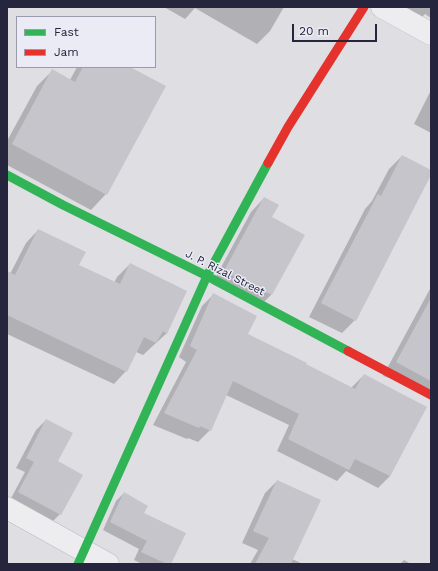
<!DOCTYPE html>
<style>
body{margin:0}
#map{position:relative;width:438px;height:571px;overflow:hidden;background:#dedee3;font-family:"Work Sans",sans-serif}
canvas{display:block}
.frame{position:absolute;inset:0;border:8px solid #25253d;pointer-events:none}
.legend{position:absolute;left:16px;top:16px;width:140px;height:52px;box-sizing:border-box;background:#eaebf4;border:1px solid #9b9cab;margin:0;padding:5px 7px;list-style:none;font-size:12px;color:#25253d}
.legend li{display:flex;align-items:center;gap:8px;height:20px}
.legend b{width:20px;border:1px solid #9b9cab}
.scale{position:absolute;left:292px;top:24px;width:85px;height:18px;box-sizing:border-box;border:2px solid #25253d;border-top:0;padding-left:5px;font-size:12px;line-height:14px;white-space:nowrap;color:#25253d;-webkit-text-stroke:3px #eaebf4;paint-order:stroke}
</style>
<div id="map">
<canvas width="438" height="571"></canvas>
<div class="frame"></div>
<ul class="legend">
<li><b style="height:5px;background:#30b455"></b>Fast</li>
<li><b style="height:5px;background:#e5322d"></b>Jam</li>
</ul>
<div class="scale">20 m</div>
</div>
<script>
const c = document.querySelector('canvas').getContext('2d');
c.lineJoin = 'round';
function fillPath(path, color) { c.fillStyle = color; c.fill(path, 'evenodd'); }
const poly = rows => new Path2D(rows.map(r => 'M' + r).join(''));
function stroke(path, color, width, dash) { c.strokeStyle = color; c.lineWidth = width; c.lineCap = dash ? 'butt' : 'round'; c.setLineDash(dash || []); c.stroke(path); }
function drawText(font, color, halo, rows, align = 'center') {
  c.font = font + ' "Work Sans",sans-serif'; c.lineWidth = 3; c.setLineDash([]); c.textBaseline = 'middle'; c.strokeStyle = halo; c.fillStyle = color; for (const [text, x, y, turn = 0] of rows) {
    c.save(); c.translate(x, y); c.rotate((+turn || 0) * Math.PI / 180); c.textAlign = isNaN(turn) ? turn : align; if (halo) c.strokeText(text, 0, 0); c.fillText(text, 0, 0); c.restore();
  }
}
fillPath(poly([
 [164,7,284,7,270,31,257,44,195,8,185,19],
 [398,7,431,7,431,18,425,14,420,19],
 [77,67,128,67,106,194,91,210,7,165,7,141,37,86,52,71,70,80],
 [431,90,431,133,414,124],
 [402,156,431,171,431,172,355,320,342,333,309,317,365,209,372,201,389,169],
 [264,198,271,218,303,235,271,295,258,308,212,284,251,212],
 [38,230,78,266,114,283,117,277,130,264,167,333,143,355,136,352,126,371,114,384,7,334,7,272,10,274,26,243],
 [431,287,431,391,383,376],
 [213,295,247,335,351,388,364,375,426,407,390,476,378,488,346,471,337,481,277,451,289,425,226,395,210,430,198,442,188,438,187,439,153,425,186,362,179,357,202,306],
 [46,420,57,461,60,514,50,524,9,502,25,472,16,468,36,430],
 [277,481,292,559,303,564,250,564,258,550,242,543,265,493],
 [124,493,142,513,170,564,142,564,134,560,139,549,103,530,116,501],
 [404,560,411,564,400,564]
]), '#0003');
fillPath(poly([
 [83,67,130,67,166,86,107,195,12,144,52,69,75,82],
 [402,155,431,170,431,175,356,321,321,303,378,194,381,196],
 [264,197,279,205,272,217,305,235,272,295,224,271],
 [38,229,86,252,79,265,120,284,130,263,187,291,167,334,163,331,156,343,144,337,127,372,7,315,7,271,15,275],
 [213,293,257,316,248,334,307,363,306,364,355,389,364,374,427,407,390,476,355,459,349,470,288,439,299,414,233,381,211,431,200,426,199,428,164,413,197,350,190,346],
 [431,298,431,381,396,362],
 [46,419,73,433,58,461,83,475,61,515,18,492,34,462,26,458],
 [277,480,321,500,291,564,255,564,269,538,253,531],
 [124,492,148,506,144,513,186,533,171,564,167,564,141,552,147,541,110,522]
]), '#c5c5cb');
const street = poly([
 [382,7,431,34],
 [7,508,108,564]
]);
stroke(street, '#bbbbc1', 23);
stroke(street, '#ededf0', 22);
stroke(poly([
 [7,175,63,205,207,276,348,351],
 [78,564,207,276,268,163]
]), '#30b455', 9);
stroke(poly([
 [268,163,288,127,364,7],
 [348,351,431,395]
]), '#e5322d', 9);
drawText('11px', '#25253d', '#eaebf4', [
 ["J. P. Rizal Street",225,273,27]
]);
</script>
